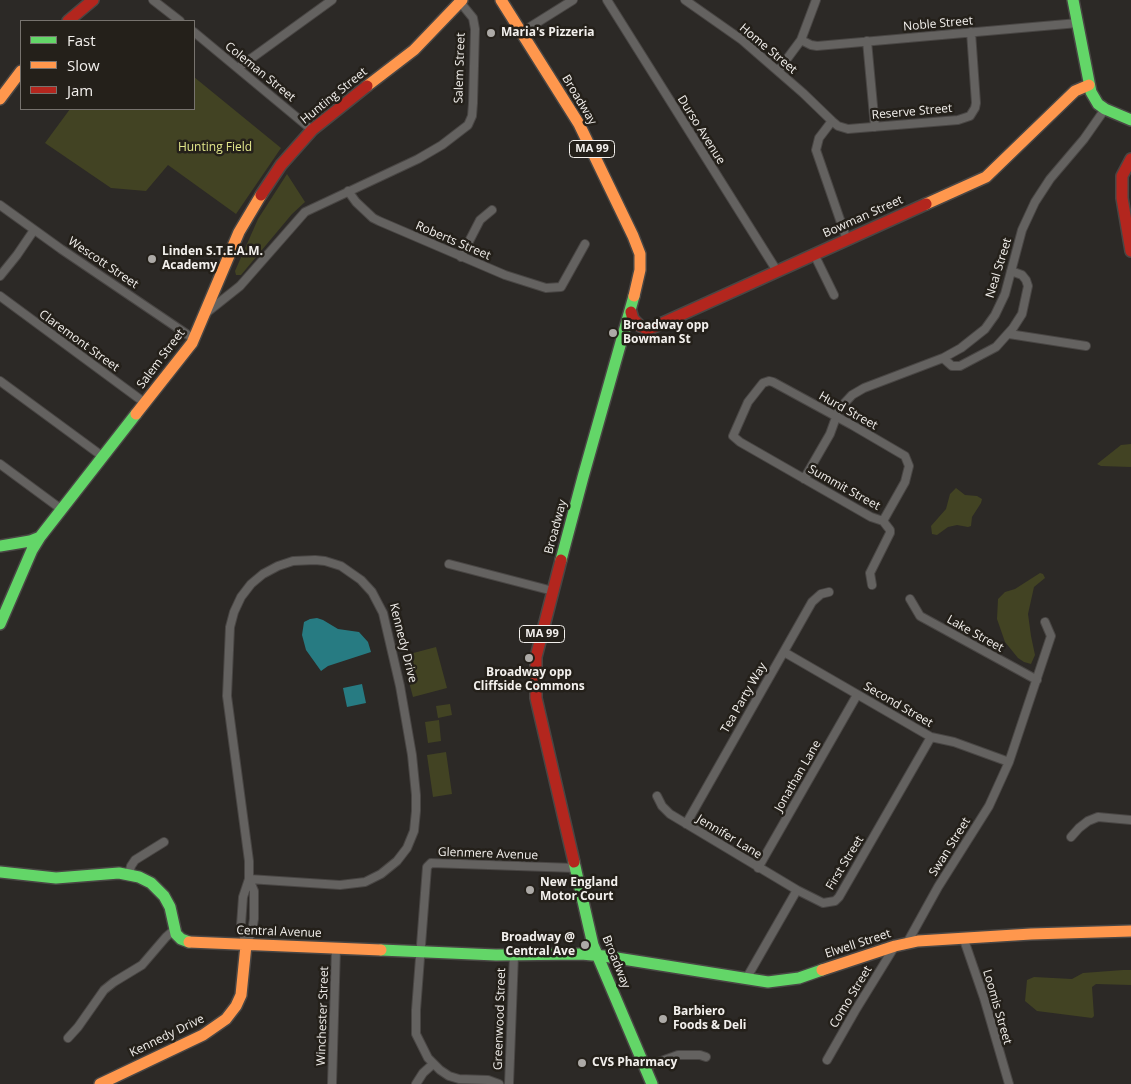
<!DOCTYPE html>
<style>
body{margin:0}
#map{position:relative;width:1131px;height:1084px;overflow:hidden;background:#2c2926;font-family:"Open Sans",sans-serif}
canvas{display:block}
.legend{position:absolute;left:20px;top:20px;width:175px;height:90px;box-sizing:border-box;background:#24201a;border:1px solid #77736e;margin:0;padding:6px 9px;list-style:none;font-size:15px;color:#f3f0ed}
.legend li{display:flex;align-items:center;gap:10px;height:25px}
.legend b{width:25px;border:1px solid #77736e}
</style>
<div id="map">
<canvas width="1131" height="1084"></canvas>
<ul class="legend">
<li><b style="height:6px;background:#63d668"></b>Fast</li>
<li><b style="height:6px;background:#ff974d"></b>Slow</li>
<li><b style="height:6px;background:#b3261e"></b>Jam</li>
</ul>
</div>
<script>
const c = document.querySelector('canvas').getContext('2d');
c.lineJoin = 'round';
function fillPath(path, color) { c.fillStyle = color; c.fill(path, 'evenodd'); }
const poly = rows => new Path2D(rows.map(r => 'M' + r).join(''));
function stroke(path, color, width, dash) { c.strokeStyle = color; c.lineWidth = width; c.lineCap = dash ? 'butt' : 'round'; c.setLineDash(dash || []); c.stroke(path); }
function drawText(font, color, halo, rows, align = 'center') {
  c.font = font + ' "Open Sans",sans-serif'; c.lineWidth = 5; c.setLineDash([]); c.textBaseline = 'middle'; c.strokeStyle = halo; c.fillStyle = color; for (const [text, x, y, turn = 0] of rows) {
    c.save(); c.translate(x, y); c.rotate((+turn || 0) * Math.PI / 180); c.textAlign = isNaN(turn) ? turn : align; if (halo) c.strokeText(text, 0, 0); c.fillText(text, 0, 0); c.restore();
  }
}
fillPath(poly([
 [194,77,281,148,236,214,168,165,146,191,111,188,45,143,70,109,194,109],
 [287,174,305,202,292,214,241,275,236,275,235,271,258,219],
 [1131,444,1131,467,1101,466,1097,464,1121,445],
 [956,488,965,495,977,496,982,499,981,503,972,517,971,526,968,527,957,525,948,527,937,535,932,534,931,526,946,509,950,494],
 [1040,573,1043,574,1045,578,1034,587,1028,614,1031,636,1035,655,1031,664,1024,662,1018,658,1005,642,997,619,998,599,1005,592,1015,589],
 [436,647,447,688,413,697,402,656],
 [450,704,452,715,438,718,436,706],
 [439,720,441,741,428,743,425,722],
 [446,752,452,794,433,797,427,755],
 [1123,970,1131,970,1131,985,1096,984,1092,987,1094,1016,1092,1018,1037,1011,1025,1001,1027,980,1034,977,1072,979,1083,973]
]), '#424323');
fillPath(poly([
 [317,618,323,620,338,629,359,632,368,642,371,652,328,666,321,671,306,650,302,635,304,622,310,619],
 [362,684,366,703,347,707,343,688]
]), '#277b82');
const street = poly([
 [153,0,180,21],
 [607,0,777,271],
 [685,0,742,40,803,93,832,121,838,126,848,129,958,120,970,116,975,108,976,103,971,32],
 [194,32,312,130],
 [522,32,573,0],
 [801,40,811,45,817,46,1078,23],
 [867,41,875,127],
 [238,68,332,0],
 [778,71,801,40,816,0],
 [832,121,819,138,816,150,847,240],
 [348,191,356,202,373,218,379,221,505,275,546,288,561,287,585,244],
 [0,205,61,249,194,339],
 [814,254,834,295],
 [461,257,480,220,492,210],
 [0,276,17,255,34,230],
 [0,296,145,403],
 [206,313,240,286,305,212,418,159,442,145,468,125,472,116,473,103,475,29,473,18,460,2],
 [1009,334,1086,346],
 [943,358,952,366,960,366,996,347,1013,328,1022,314,1028,286,1026,280,1022,275,1011,271],
 [0,381,102,456],
 [0,464,61,509],
 [804,479,830,434,839,409,852,395,864,388,943,358,961,348,985,329,995,315,1005,294,1022,230,1035,202,1050,179,1084,139,1105,109],
 [449,564,553,591],
 [872,585,870,573,890,533,890,530,883,521,871,517,740,442,733,436,748,402,763,383,769,381,773,382,852,425,905,456,909,466,905,482,883,521],
 [910,599,920,616,1037,680],
 [784,652,931,737,954,742,1009,762],
 [657,796,662,806,670,814,797,890],
 [686,824,812,602,821,594,829,592],
 [1071,837,1079,828,1088,821,1098,817,1131,820],
 [758,868,857,695],
 [129,874,131,866,135,860,164,842],
 [963,937,984,998,1009,1084],
 [907,943,938,887,989,806,1009,762,1051,636,1045,622],
 [246,945,241,925,243,897,249,879,249,861,227,696,230,627,234,612,241,597,251,584,263,574,278,566,293,561,315,560,325,561,341,566,361,580,372,592,383,613,400,686,412,755,416,795,416,811,414,831,407,848,397,861,381,874,365,882,340,885,249,879],
 [246,945,252,931,254,919,254,891,249,879],
 [746,979,797,890,823,903,835,901,839,897,931,737],
 [68,1038,78,1027,104,990,114,982,142,965,166,937,174,930],
 [827,1060,855,1011,895,946],
 [645,1067,678,1055,700,1055,706,1057],
 [332,1084,336,948],
 [416,1084,423,1073,433,1064],
 [499,1084,488,1080,459,1079,449,1076,440,1070,428,1058,416,1034,416,1010,427,867,431,863,575,868],
 [509,1084,514,955]
]);
const fast = poly([
 [1073,0,1091,92,1098,104,1105,109,1131,120],
 [0,546,30,541,40,537],
 [561,560,583,477,634,296],
 [0,624,32,550,40,537,136,414],
 [574,862,593,945,652,1084],
 [0,872,56,878,119,873,139,877,151,883,164,896,170,907,176,934,181,939,189,942],
 [381,950,496,955,581,954,604,956,768,982,799,978,822,970]
]);
const slow = poly([
 [501,0,579,124,633,236,640,254,640,270,634,296],
 [367,86,414,50,462,0],
 [0,99,21,71],
 [926,204,986,177,1075,91,1089,85],
 [136,414,192,343,239,232,261,195],
 [189,942,381,950],
 [822,970,895,946,918,941,1031,934,1131,931],
 [100,1084,203,1035,226,1019,236,1006,241,995,246,945]
]);
const jam = poly([
 [68,21,93,0],
 [1131,159,1122,176,1122,198,1131,251],
 [261,195,281,165,312,130,367,86],
 [631,312,633,319,640,326,647,329,654,327,926,204],
 [561,560,536,657,536,698,574,862]
]);
stroke(street, '#494644', 10);
stroke(fast, '#494644', 14);
stroke(slow, '#494644', 14);
stroke(jam, '#494644', 14);
stroke(street, '#646260', 8);
stroke(fast, '#63d668', 11);
stroke(slow, '#ff974d', 11);
stroke(jam, '#b3261e', 11);
for (const [x, y, r, color] of [
 [491,33,5,"#adaaa7"],
 [152,259,5,"#adaaa7"],
 [613,333,5,"#adaaa7"],
 [529,658,5,"#adaaa7"],
 [530,890,5,"#adaaa7"],
 [585,945,5,"#adaaa7"],
 [663,1019,5,"#adaaa7"],
 [582,1063,5,"#adaaa7"]
]) { const dot = new Path2D(); dot.arc(x, y, r, 0, 2 * Math.PI); c.fillStyle = color; c.fill(dot); stroke(dot, '#24201a', 2); }
for (const [x, y, w] of [
 [592,149,45],
 [542,634,45]
]) { const box = new Path2D(); box.roundRect(x - w / 2, y - 8.5, w, 17, 4); c.fillStyle = '#24201a'; c.fill(box); stroke(box, '#f3f0ed', 1); }
drawText('bold 11px', '#f3f0ed', null, [
 ["MA 99",592,149],
 ["MA 99",542,634]
]);
drawText('12px', '#f3f0ed', '#24201a', [
 ["Noble Street",938,24,-5],
 ["Home Street",768,49,40],
 ["Salem Street",460,68,-88],
 ["Coleman Street",260,72,39],
 ["Hunting Street",334,96,-39],
 ["Broadway",579,100,59],
 ["Reserve Street",912,112,-5],
 ["Durso Avenue",701,130,58],
 ["Bowman Street",863,217,-24],
 ["Roberts Street",453,241,23],
 ["Wescott Street",103,263,34],
 ["Neal Street",999,268,-73],
 ["Claremont Street",79,341,36],
 ["Salem Street",161,359,-53],
 ["Hurd Street",848,411,29],
 ["Summit Street",844,488,29],
 ["Broadway",556,527,-75],
 ["Lake Street",975,634,29],
 ["Kennedy Drive",403,643,76],
 ["Tea Party Way",744,698,-60],
 ["Second Street",898,705,30],
 ["Jonathan Lane",798,776,-60],
 ["Jennifer Lane",729,837,31],
 ["Swan Street",950,847,-58],
 ["Glenmere Avenue",488,854,2],
 ["First Street",845,863,-59],
 ["Central Avenue",279,932,2],
 ["Elwell Street",858,944,-18],
 ["Broadway",616,962,68],
 ["Como Street",851,997,-59],
 ["Loomis Street",997,1007,74],
 ["Winchester Street",323,1016,-88],
 ["Greenwood Street",500,1019,-88],
 ["Kennedy Drive",167,1036,-26]
]);
drawText('bold 12px', '#f3f0ed', '#24201a', [
 ["Maria's Pizzeria",501,33],
 ["Linden S.T.E.A.M.",162,252],
 ["Academy",162,266],
 ["Broadway opp",623,326],
 ["Bowman St",623,340],
 ["Broadway opp",529,673,"center"],
 ["Cliffside Commons",529,687,"center"],
 ["New England",540,883],
 ["Motor Court",540,897],
 ["Broadway @",575,938,"right"],
 ["Central Ave",575,952,"right"],
 ["Barbiero",673,1012],
 ["Foods & Deli",673,1026],
 ["CVS Pharmacy",592,1063]
], 'left');
drawText('12px', '#e2e78b', '#24201a', [
 ["Hunting Field",215,148]
]);
</script>
